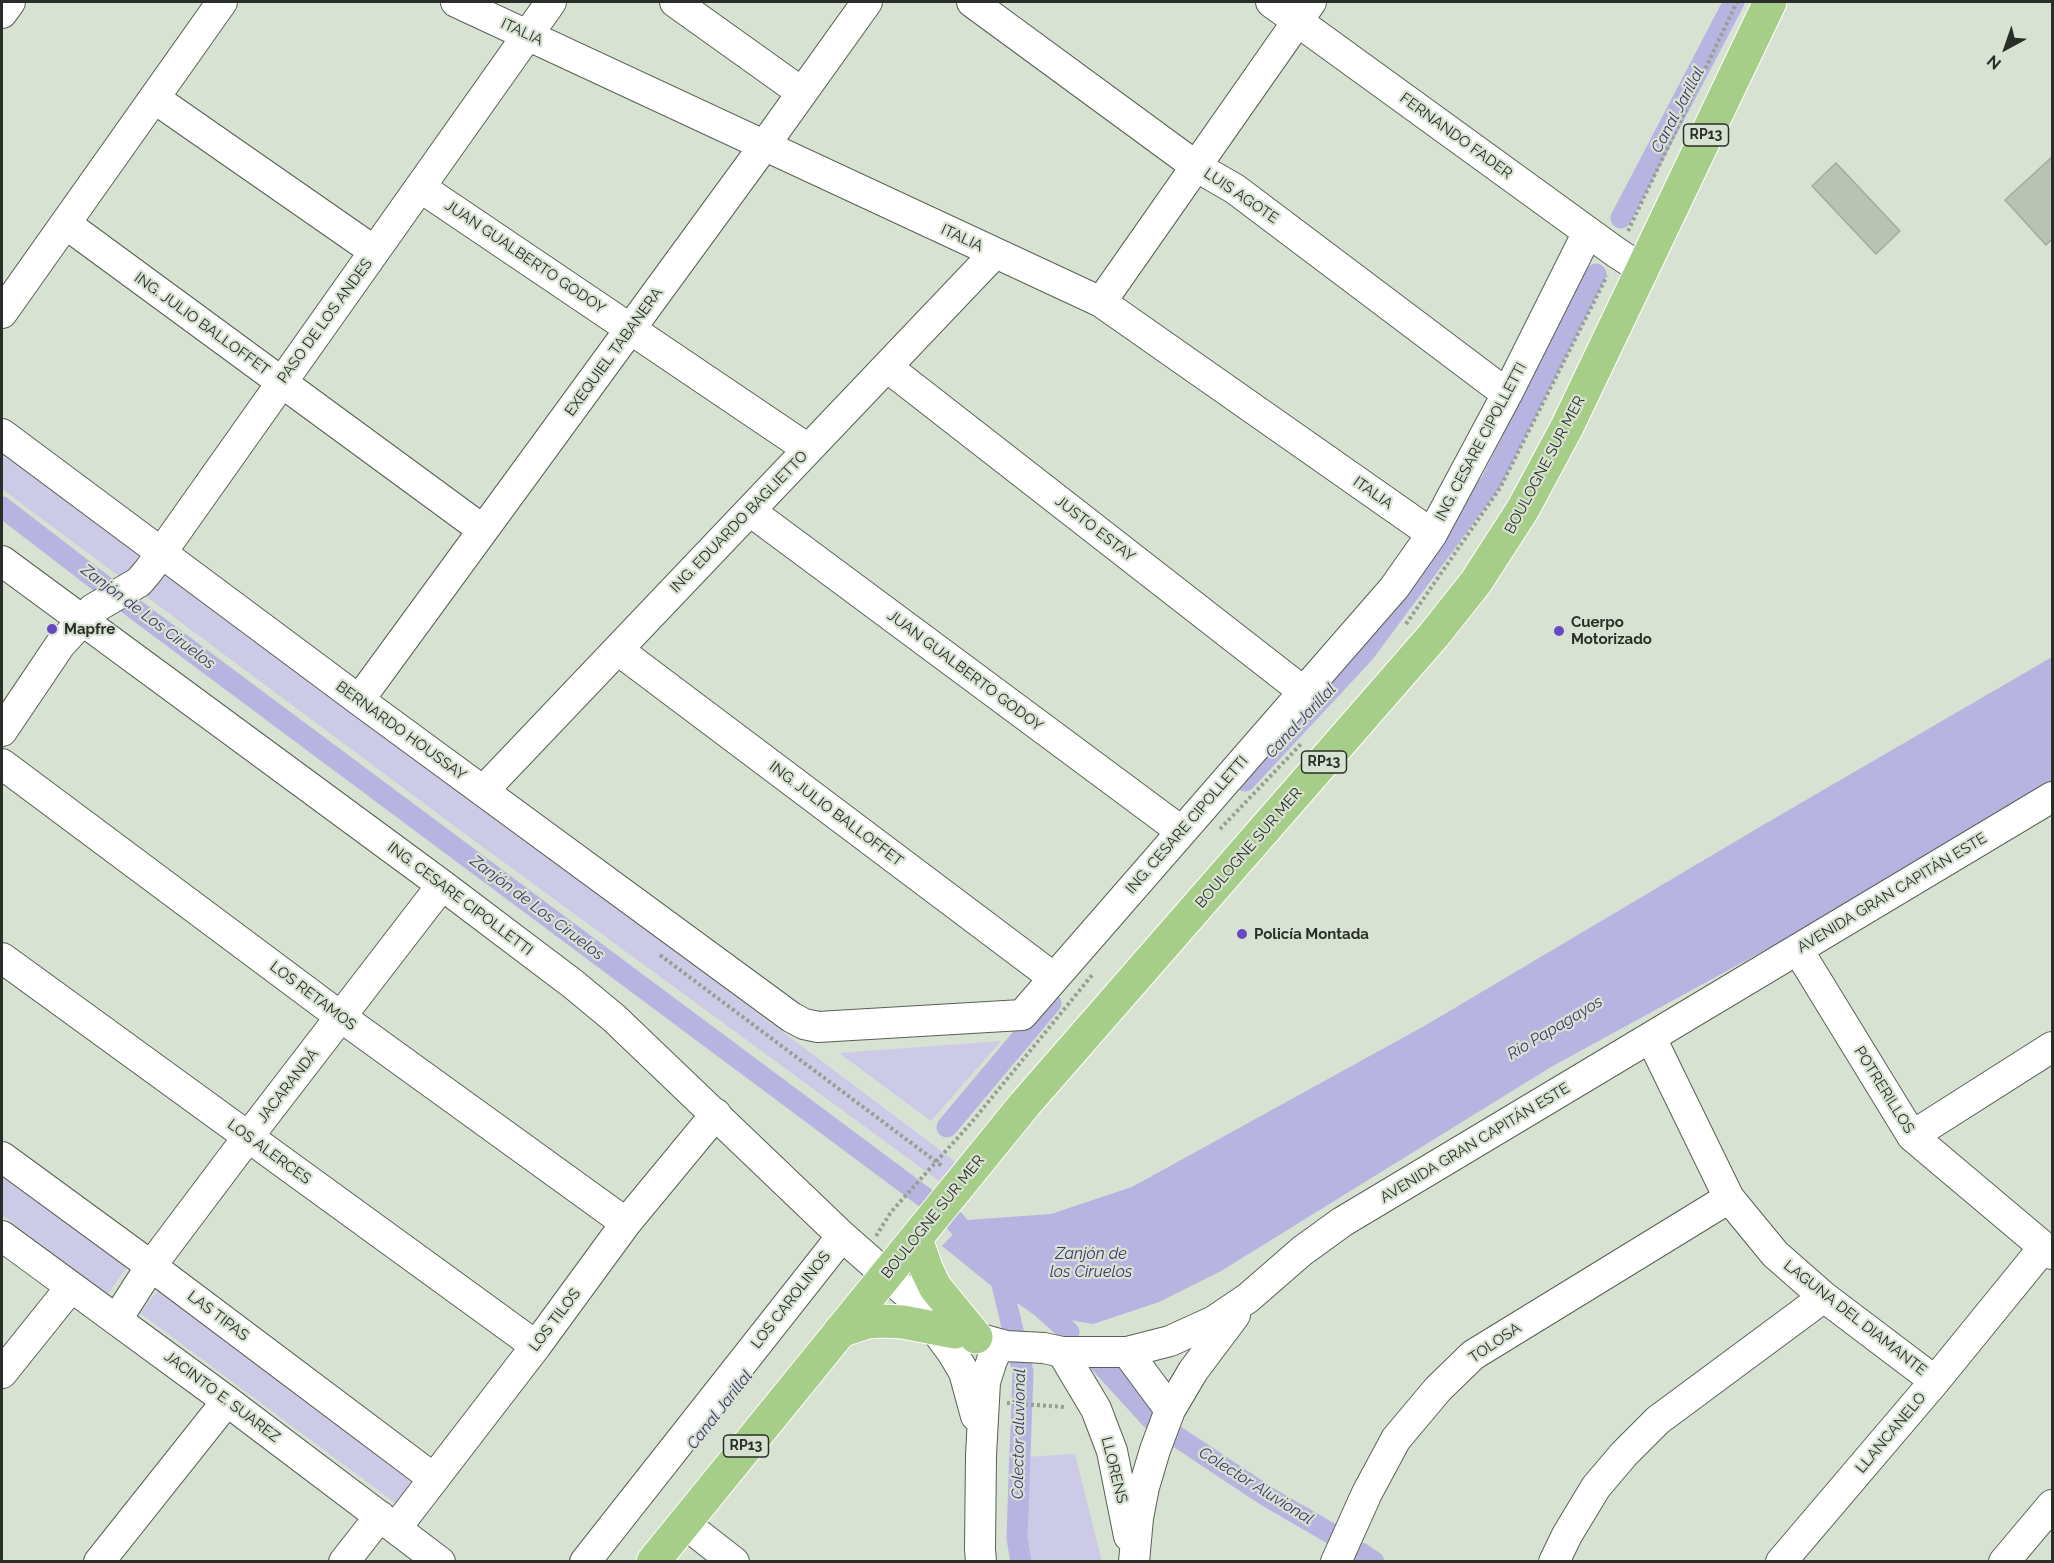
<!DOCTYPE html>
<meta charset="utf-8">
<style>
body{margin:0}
#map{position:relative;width:2054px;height:1563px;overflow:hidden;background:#d8e2d2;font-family:Raleway,sans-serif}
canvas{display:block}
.frame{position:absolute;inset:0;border:3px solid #2a2e28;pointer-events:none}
.north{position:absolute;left:1976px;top:18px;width:60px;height:60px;-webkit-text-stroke:4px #d8e2d2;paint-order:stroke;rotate:220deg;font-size:16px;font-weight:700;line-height:24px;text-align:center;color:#2a2e28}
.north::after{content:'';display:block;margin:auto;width:21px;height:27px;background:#2a2e28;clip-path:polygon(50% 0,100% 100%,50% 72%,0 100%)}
</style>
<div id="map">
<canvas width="2054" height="1563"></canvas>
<div class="frame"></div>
<div class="north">N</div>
</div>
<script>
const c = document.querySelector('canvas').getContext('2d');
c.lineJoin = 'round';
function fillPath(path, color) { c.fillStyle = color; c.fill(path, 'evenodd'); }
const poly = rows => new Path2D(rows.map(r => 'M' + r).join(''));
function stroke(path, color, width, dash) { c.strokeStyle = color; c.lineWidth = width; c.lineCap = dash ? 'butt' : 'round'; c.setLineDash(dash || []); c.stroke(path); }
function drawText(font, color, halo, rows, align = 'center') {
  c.font = font + ' Raleway,sans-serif'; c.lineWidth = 4.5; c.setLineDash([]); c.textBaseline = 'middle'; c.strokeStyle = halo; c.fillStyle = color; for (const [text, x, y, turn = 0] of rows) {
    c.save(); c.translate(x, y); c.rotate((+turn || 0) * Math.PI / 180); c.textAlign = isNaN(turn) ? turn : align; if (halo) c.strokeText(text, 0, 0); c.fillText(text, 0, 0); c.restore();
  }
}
fillPath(poly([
 [2,452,478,803,956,1162,939,1181,457,828,2,489],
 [1001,1041,931,1121,839,1053],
 [2,1166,131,1261,108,1294,2,1215],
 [162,1285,420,1475,398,1505,140,1313],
 [1075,1454,1102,1561,1014,1561,1007,1530,1009,1458]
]), '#cdcae7');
fillPath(poly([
 [2052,657,2052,782,1778,943,1551,1067,1221,1271,1159,1302,1093,1324,1033,1314,989,1284,942,1246,966,1220,1051,1214,1132,1187,1426,1025,1763,825]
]), '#b8b4e1');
stroke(poly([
 [1621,218,1734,2],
 [2,507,132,607,951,1217,978,1248],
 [1245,781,1365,652,1491,482,1596,274],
 [947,1127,1051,1003],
 [999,1272,1023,1372,1017,1538,1021,1562],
 [1033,1300,1069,1332],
 [1100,1363,1151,1419],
 [1176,1436,1268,1497,1337,1537],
 [1361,1553,1374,1562]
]), '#b8b4e1', 21);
const building = poly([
 [2052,157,2052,239,2046,245,2005,200,2052,157],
 [1836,163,1900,231,1876,254,1812,186,1836,163]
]);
fillPath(building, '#b9c3b3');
stroke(building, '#a1ab9c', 1.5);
const minor = poly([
 [456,2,1101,302,1432,534],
 [675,2,801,92],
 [972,2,1197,167,1235,189,1507,394],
 [1271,2,1617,253,1642,269],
 [2,13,10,2],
 [154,98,374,251],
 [420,187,808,449],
 [66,224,483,530],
 [1101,302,1311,2],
 [2,313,222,2],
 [887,367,1304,692],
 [2,434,359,700,791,1017,804,1024,818,1027,1022,1015,1394,588,1432,534,1507,394,1588,232],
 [750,511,1181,831],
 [2,561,442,885,573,984,614,1018,842,1236,933,1316,955,1332,1006,1346,1044,1348,1062,1352,1127,1352,1170,1341,1214,1321,1248,1298,1302,1251,1342,1222,2052,797],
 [618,650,1054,978],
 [359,700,764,146,867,2],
 [2,731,60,645,93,609,139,582,149,570,551,2],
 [2,764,341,1017,626,1223],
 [483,791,995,253],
 [1798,950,1912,1136,2052,1254],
 [2,958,536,1346],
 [1651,1038,1729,1198,1775,1254,1824,1297,1935,1381],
 [1912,1136,2052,1047],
 [2,1157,151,1266,433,1478],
 [2,1236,227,1401,440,1562],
 [117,1319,151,1266,248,1137,442,885],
 [935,1329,952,1352,964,1372,976,1416],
 [1062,1352,1096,1409,1112,1451,1129,1536],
 [1127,1352,1170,1410],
 [2,1373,71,1287],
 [684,1523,734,1562],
 [396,1528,536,1346,626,1223,716,1114],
 [99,1562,227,1401],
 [344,1562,380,1516],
 [585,1562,842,1236],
 [981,1562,980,1549,981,1455,985,1382,992,1360,1000,1344],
 [1134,1562,1138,1518,1144,1487,1155,1450,1170,1410,1193,1371,1235,1315],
 [1336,1562,1367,1493,1396,1439,1438,1389,1473,1355,1729,1198],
 [1554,1562,1567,1535,1596,1487,1624,1454,1658,1420,1824,1297],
 [1781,1562,1935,1381,2044,1247],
 [2004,1562,2052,1505]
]);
const major = poly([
 [916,1239,926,1268,935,1287,976,1337],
 [840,1331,867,1322,882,1321,903,1322,955,1332],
 [653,1562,1025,1104,1434,635,1476,582,1523,509,1567,427,1770,2]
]);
stroke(minor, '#586153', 32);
stroke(major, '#fff', 35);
stroke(poly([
 [1628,231,1737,2],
 [1406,624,1500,488,1607,276],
 [1220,829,1302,743],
 [660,955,942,1166],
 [876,1236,891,1212,971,1123,1093,974],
 [1007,1403,1065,1407]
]), '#979f92', 4, [3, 3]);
stroke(minor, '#fff', 30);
stroke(major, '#a7ce88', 33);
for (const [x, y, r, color] of [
 [52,629,6,"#6549c2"],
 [1559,631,6,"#6549c2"],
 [1242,934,6,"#6549c2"]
]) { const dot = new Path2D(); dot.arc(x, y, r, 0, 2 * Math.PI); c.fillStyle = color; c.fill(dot); stroke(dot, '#d8e2d2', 2); }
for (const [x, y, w] of [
 [1706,135,45],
 [1324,762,45],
 [746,1446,45]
]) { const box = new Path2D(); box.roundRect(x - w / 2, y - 11, w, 22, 4.5); c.fillStyle = '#d8e2d2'; c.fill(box); stroke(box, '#2a2e28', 1.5); }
drawText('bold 14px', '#2a2e28', null, [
 ["RP13",1706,135],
 ["RP13",1324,762],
 ["RP13",746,1446]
]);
drawText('15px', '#2a2e28', '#d8e2d2', [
 ["ITALIA",522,32,25],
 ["FERNANDO FADER",1456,136,36],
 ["LUIS AGOTE",1241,196,34],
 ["ITALIA",962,238,25],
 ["JUAN GUALBERTO GODOY",525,257,34],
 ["PASO DE LOS ANDES",325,321,-54],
 ["ING. JULIO BALLOFFET",202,324,36],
 ["EXEQUIEL TABANERA",614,352,-54],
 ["ING. CESARE CIPOLLETTI",1481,442,-62],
 ["BOULOGNE SUR MER",1545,465,-62],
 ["ITALIA",1373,493,35],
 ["ING. EDUARDO BAGLIETTO",739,522,-46],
 ["JUSTO ESTAY",1095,529,38],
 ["JUAN GUALBERTO GODOY",965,671,37],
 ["BERNARDO HOUSSAY",401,731,36],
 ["ING. JULIO BALLOFFET",836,814,37],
 ["ING. CESARE CIPOLLETTI",1187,825,-49],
 ["BOULOGNE SUR MER",1249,848,-49],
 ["AVENIDA GRAN CAPITÁN ESTE",1892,893,-31],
 ["ING. CESARE CIPOLLETTI",460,899,37],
 ["LOS RETAMOS",313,996,37],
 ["JACARANDÁ",288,1086,-52],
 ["POTRERILLOS",1884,1090,58],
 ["AVENIDA GRAN CAPITÁN ESTE",1475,1143,-31],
 ["LOS ALERCES",269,1152,36],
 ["BOULOGNE SUR MER",933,1217,-51],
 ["LOS CAROLINOS",791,1300,-52],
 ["LAS TIPAS",218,1316,37],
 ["LAGUNA DEL DIAMANTE",1855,1318,38],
 ["LOS TILOS",555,1320,-53],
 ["TOLOSA",1495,1343,-34],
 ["JACINTO E. SUAREZ",222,1397,37],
 ["LLANCANELO",1891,1433,-50],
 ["LLORENS",1114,1470,76]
]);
drawText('bold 15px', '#2a2e28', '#d8e2d2', [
 ["Cuerpo",1571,622],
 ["Motorizado",1571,639],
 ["Mapfre",64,629],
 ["Policía Montada",1254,934]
], 'left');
drawText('italic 16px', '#40376f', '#d8e2d2', [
 ["Canal Jarillal",1678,110,-62],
 ["Zanjón de Los Ciruelos",148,617,37],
 ["Canal Jarillal",1301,721,-47],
 ["Zanjón de Los Ciruelos",537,908,37],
 ["Río Papagayos",1555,1028,-31],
 ["Zanjón de",1091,1254],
 ["los Ciruelos",1091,1272],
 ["Canal Jarillal",720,1410,-52],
 ["Colector aluvional",1019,1434,-89],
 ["Colector Aluvional",1256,1486,32]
]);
</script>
